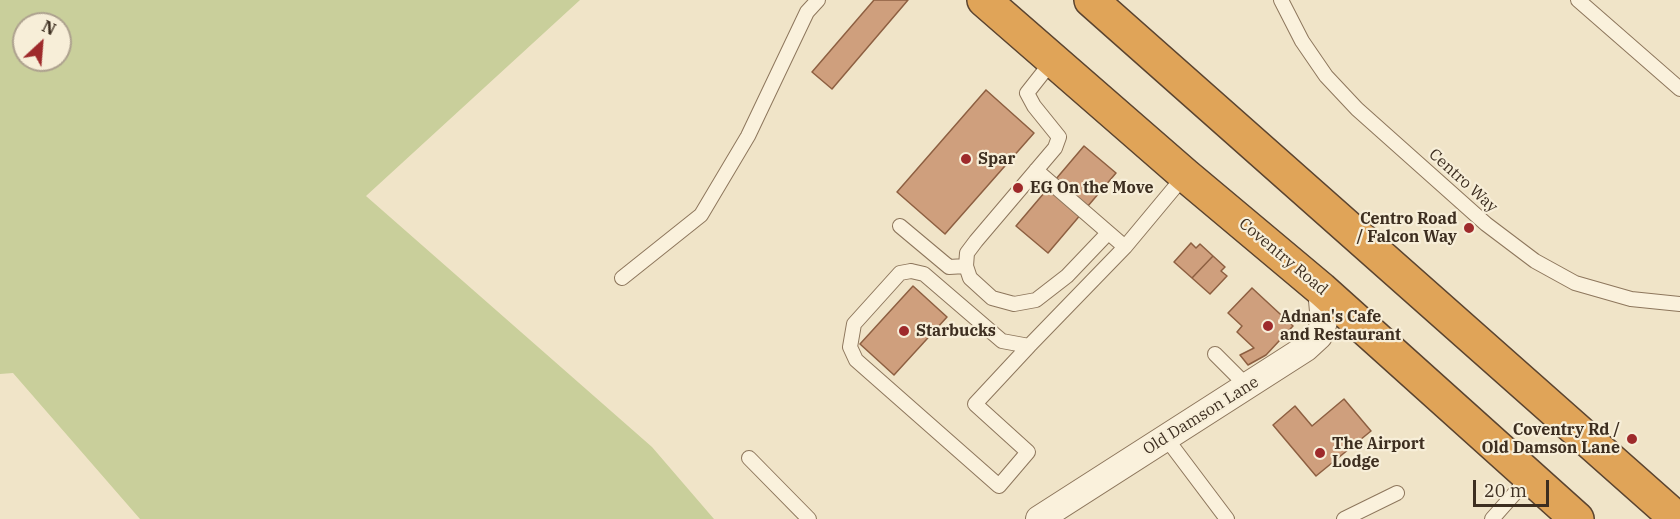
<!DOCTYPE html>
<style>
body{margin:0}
#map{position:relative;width:1680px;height:519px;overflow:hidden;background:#f0e4c8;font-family:"IBM Plex Serif",serif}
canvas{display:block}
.north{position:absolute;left:12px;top:12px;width:60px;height:60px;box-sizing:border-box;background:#f7eed8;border:2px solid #ada18e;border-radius:50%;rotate:26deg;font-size:16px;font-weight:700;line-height:24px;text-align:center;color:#3d2e20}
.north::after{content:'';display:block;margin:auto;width:21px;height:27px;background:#9e2a2b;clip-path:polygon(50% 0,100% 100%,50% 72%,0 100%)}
.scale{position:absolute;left:1473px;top:480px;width:76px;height:27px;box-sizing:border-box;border:3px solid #3d2e20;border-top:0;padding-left:8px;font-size:18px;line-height:21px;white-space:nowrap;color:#3d2e20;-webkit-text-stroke:4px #f7eed8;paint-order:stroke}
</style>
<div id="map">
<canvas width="1680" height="519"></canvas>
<div class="north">N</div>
<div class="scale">20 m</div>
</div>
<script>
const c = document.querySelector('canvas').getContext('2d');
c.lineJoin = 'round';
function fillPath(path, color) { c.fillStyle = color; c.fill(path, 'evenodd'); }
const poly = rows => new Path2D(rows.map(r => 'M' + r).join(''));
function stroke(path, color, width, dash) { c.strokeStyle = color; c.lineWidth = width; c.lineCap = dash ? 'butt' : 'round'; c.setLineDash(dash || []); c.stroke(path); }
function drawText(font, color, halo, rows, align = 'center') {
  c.font = font + ' "IBM Plex Serif",serif'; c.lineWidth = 4.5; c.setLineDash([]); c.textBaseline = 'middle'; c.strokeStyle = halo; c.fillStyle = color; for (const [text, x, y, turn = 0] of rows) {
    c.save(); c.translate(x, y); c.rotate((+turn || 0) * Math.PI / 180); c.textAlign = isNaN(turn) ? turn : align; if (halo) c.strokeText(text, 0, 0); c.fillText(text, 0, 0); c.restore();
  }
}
fillPath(poly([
 [0,0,580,0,366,196,652,447,714,519,140,519,13,373,0,374],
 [24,24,60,24,60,60,24,60]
]), '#c9cf9b');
const building = poly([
 [874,0,908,0,832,89,812,72,874,0],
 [986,90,1034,133,945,234,897,192,986,90],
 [1084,146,1116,173,1048,253,1016,226,1084,146],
 [1191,243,1196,248,1200,244,1213,256,1192,278,1174,262,1191,243],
 [1213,256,1225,267,1221,271,1227,276,1210,294,1192,278,1213,256],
 [913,286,947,317,894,375,860,344,913,286],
 [1252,288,1293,326,1266,355,1248,365,1240,355,1254,348,1237,332,1242,326,1228,313,1252,288],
 [1344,399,1371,431,1316,476,1273,425,1295,406,1312,426,1344,399]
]);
fillPath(building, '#cf9f7d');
stroke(building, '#8d5f41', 1.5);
const lane = poly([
 [1281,0,1302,41,1326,76,1357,109,1486,224,1535,261,1575,283,1631,299,1680,304],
 [1578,0,1680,89],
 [1053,60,1027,93,1034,106,1059,137,1055,148,976,241,967,253,966,266,970,278,992,298,1014,304,1036,300,1067,276,1108,233],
 [1036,170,1125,247],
 [900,226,949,267,966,266],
 [911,271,924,274,1002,341,1029,346,975,404,1028,452,999,486,856,360,850,347,854,324,900,273,911,271],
 [622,278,701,215,748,136,807,12,818,0],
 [1029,346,1125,247,1185,175],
 [1215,354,1248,387],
 [1166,438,1227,519],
 [749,458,809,519],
 [1344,519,1397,493],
 [1492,519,1530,476]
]);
const street = poly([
 [1039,519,1306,348,1319,336,1324,322,1321,289]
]);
const highway = poly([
 [984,0,1185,175,1321,289,1577,519],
 [1091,0,1677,519]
]);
stroke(lane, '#8d765c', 16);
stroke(street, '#8d765c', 28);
stroke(highway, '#5b4430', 36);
stroke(lane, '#faf1dc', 14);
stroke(street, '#faf1dc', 26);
stroke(highway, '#e0a458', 33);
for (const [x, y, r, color] of [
 [966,159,6,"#9e2a2b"],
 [1018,188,6,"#9e2a2b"],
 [1469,228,6,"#9e2a2b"],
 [1268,326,6,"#9e2a2b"],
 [904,331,6,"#9e2a2b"],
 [1632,439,6,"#9e2a2b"],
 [1320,453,6,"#9e2a2b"]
]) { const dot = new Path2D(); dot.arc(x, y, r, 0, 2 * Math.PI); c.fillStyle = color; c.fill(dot); stroke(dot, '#f7eed8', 2); }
drawText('bold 16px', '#3d2e20', '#f7eed8', [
 ["Spar",978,159],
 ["EG On the Move",1030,188],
 ["Centro Road",1457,219,"right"],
 ["/ Falcon Way",1457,237,"right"],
 ["Adnan's Cafe",1280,317],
 ["and Restaurant",1280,335],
 ["Starbucks",916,331],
 ["Coventry Rd /",1620,430,"right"],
 ["Old Damson Lane",1620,448,"right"],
 ["The Airport",1332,444],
 ["Lodge",1332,462]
], 'left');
drawText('16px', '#3d2e20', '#f7eed8', [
 ["Centro Way",1463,181,42],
 ["Coventry Road",1283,257,40],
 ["Old Damson Lane",1201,416,-32]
]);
</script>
